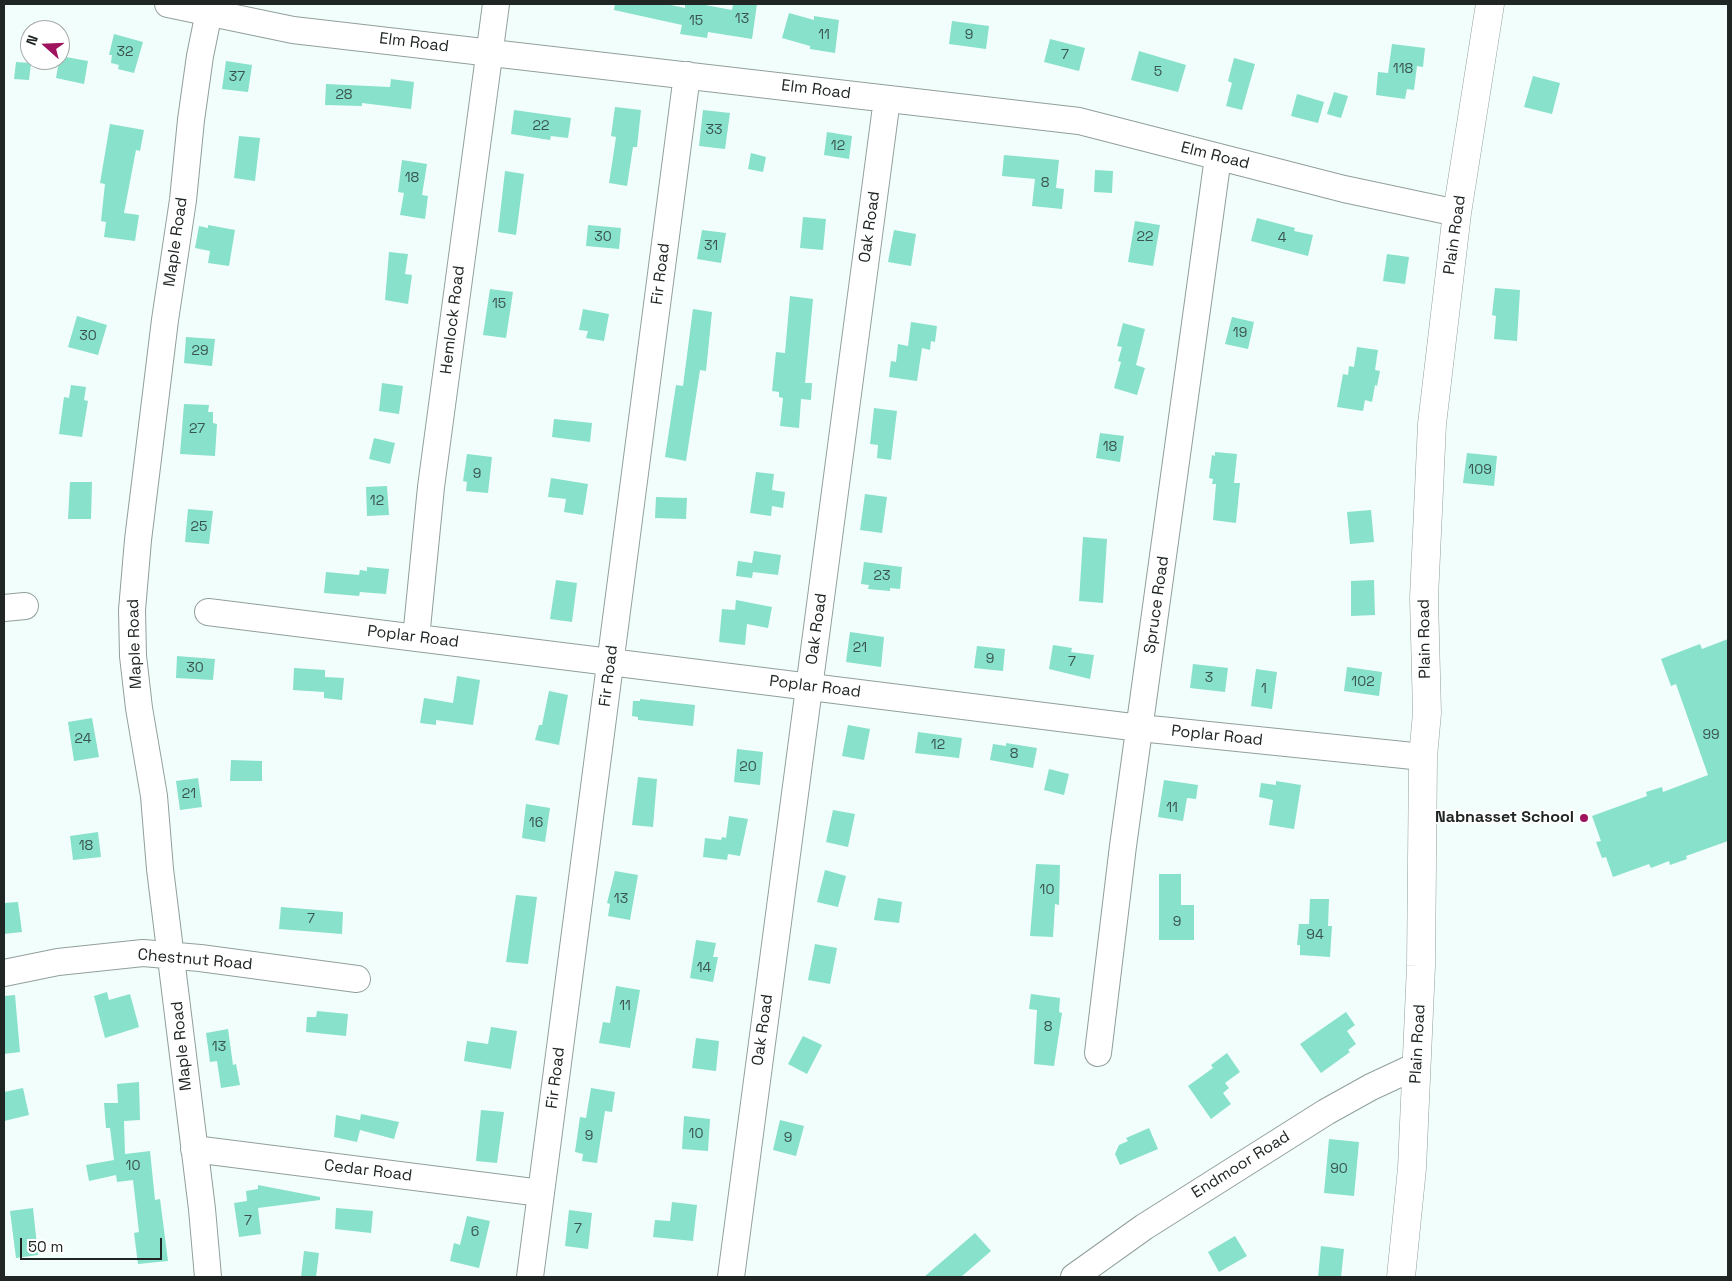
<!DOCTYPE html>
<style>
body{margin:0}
#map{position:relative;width:1732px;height:1281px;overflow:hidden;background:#f2fefb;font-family:"Space Grotesk",sans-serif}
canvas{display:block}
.frame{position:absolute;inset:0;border:5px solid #202624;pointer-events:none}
.north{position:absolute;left:20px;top:20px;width:50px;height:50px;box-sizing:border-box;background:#fff;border:1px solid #a6a8a7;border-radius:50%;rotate:290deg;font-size:14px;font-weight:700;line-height:20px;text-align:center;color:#202624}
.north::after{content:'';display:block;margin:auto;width:18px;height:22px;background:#9f135f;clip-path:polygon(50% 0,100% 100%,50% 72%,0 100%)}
.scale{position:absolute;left:20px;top:1238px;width:142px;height:22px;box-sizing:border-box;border:2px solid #202624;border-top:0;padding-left:6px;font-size:15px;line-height:18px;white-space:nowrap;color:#202624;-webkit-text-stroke:4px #fff;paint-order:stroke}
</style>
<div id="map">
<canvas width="1732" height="1281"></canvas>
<div class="frame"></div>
<div class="north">N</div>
<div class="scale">50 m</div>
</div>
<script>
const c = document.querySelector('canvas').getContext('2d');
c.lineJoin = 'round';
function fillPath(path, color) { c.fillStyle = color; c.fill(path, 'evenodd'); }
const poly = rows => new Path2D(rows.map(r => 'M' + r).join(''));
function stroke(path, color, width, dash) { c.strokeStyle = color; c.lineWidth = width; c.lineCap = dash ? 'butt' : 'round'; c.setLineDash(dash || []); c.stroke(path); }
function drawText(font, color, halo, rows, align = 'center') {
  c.font = font + ' "Space Grotesk",sans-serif'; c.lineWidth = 4; c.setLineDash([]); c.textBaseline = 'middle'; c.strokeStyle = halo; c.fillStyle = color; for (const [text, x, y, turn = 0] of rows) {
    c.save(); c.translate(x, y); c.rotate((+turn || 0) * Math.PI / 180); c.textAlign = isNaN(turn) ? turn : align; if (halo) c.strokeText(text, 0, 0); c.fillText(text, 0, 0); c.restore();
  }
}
fillPath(poly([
 [615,4,666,4,685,8,685,4,700,4,732,10,733,4,757,4,752,39,708,32,707,38,680,34,682,25,614,10],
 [789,13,814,20,814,16,839,20,835,53,810,49,810,46,782,38],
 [952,21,989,26,986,49,949,44],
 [114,34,143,42,134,73,118,69,119,65,111,63,112,55,109,55],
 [1050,39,1085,48,1079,71,1044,62],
 [1392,44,1425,48,1423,67,1417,66,1414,90,1407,89,1405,99,1376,95,1378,72,1388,73],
 [1139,51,1186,65,1178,92,1131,80],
 [60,56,88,61,84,84,56,78],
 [1234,58,1255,64,1242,110,1226,106,1232,83,1228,81],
 [226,61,252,65,248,92,222,89],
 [16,62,31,63,29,80,14,79],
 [1533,76,1560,83,1552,114,1524,107],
 [391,79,414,82,411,109,362,103,362,106,325,105,326,84,390,87],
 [1334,92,1348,96,1341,118,1327,114],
 [1297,94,1324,102,1318,123,1291,116],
 [615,107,641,110,637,147,633,147,627,186,609,183,615,144,616,137,611,136],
 [514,110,571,118,568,138,551,136,550,140,511,134],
 [703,110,730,113,725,149,699,146],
 [110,124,144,130,140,151,136,150,124,213,139,215,135,241,104,237,106,222,101,221,105,184,100,183],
 [827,132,852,136,849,159,824,155],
 [239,136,260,138,255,181,234,178],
 [751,153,766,157,763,172,748,169],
 [1004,155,1059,160,1056,188,1064,189,1062,209,1032,206,1035,179,1002,176],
 [402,160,427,164,422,195,428,196,425,219,400,215,404,193,398,192],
 [1095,170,1113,171,1112,193,1094,192],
 [505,171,524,174,516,235,498,232],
 [803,217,826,219,823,250,800,248],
 [1257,218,1295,228,1294,231,1313,235,1308,256,1251,241],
 [1135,221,1160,225,1153,266,1128,262],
 [208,225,235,230,229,266,208,263,210,251,195,248,199,226,208,228],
 [588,225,621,228,619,249,586,246],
 [702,230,726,233,721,263,697,259],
 [894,230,916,234,911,266,888,262],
 [389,252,408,254,405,274,412,275,408,304,385,300],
 [1387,254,1409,257,1405,284,1383,281],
 [1495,288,1520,290,1517,341,1494,339,1496,316,1492,315],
 [490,289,513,292,506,338,483,335],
 [790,296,813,299,805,383,812,383,811,400,801,399,799,428,780,426,783,398,779,397,779,392,772,391,776,352,785,353],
 [583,309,609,314,604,341,586,338,588,331,579,330],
 [693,309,712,312,706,371,700,370,686,461,665,457,676,385,683,386],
 [77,316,107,325,98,355,68,347],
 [1232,317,1254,322,1248,349,1225,344],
 [911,322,937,326,935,342,931,341,930,350,922,348,917,381,889,377,891,361,896,362,898,344,908,346],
 [1123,323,1145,329,1136,365,1145,368,1137,395,1114,388,1121,362,1118,361,1122,347,1117,346],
 [186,337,215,339,212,366,184,363],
 [1357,347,1378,350,1375,370,1380,371,1377,386,1375,385,1372,402,1365,400,1363,411,1337,407,1343,374,1348,375,1349,366,1354,367],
 [382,383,403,386,399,414,379,411],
 [71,385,86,387,84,400,88,401,82,437,59,434,64,397,69,398],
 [184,404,209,405,208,412,213,412,213,423,217,424,215,456,180,454],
 [874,408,897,411,891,460,877,458,878,445,870,444],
 [554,419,592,423,590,442,552,437],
 [1100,433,1124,436,1120,462,1096,458],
 [374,438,395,443,390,464,369,459],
 [1215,452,1237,454,1234,483,1240,483,1236,523,1213,520,1216,484,1212,484,1213,479,1209,478,1212,455,1215,456],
 [1467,453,1497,456,1494,486,1463,483],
 [467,454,492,457,488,493,466,491,467,482,463,481],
 [756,472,774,474,772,490,785,492,783,508,772,506,771,516,750,513],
 [551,478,588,484,583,515,564,512,566,499,548,497],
 [70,482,92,482,91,519,68,519],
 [387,486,389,515,367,516,366,487],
 [865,494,887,497,882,533,860,530],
 [656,497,687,498,686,519,655,518],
 [188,509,213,511,209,544,185,542],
 [1371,510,1374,542,1350,544,1347,512],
 [1083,537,1107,539,1103,603,1079,601],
 [754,551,781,555,778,575,753,572,752,578,736,576,738,561,752,563],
 [864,562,902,567,900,589,890,588,890,591,868,589,869,585,861,584],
 [367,567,389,569,386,594,360,592,359,596,324,593,326,572,359,575,360,570,367,571],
 [556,580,577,583,572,622,550,619],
 [1374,580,1375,615,1351,616,1351,581],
 [736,600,772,607,768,628,747,624,745,645,719,642,722,609,735,610],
 [850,632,884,637,881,667,846,662],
 [1728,639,1728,841,1686,856,1687,859,1670,865,1669,861,1651,868,1649,864,1613,877,1606,857,1602,858,1596,842,1601,841,1592,816,1647,796,1646,792,1662,787,1663,792,1708,775,1676,684,1671,686,1661,659,1700,644,1702,649],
 [1053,645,1072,648,1071,652,1094,655,1090,679,1049,669],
 [977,646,1005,649,1003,671,974,668],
 [177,656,215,659,213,680,176,678],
 [1193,664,1228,668,1225,692,1190,688],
 [1347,667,1382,672,1379,696,1344,691],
 [294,668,325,670,325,677,344,678,342,700,324,698,324,692,293,690],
 [1256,669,1277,672,1272,709,1251,706],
 [457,676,480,680,473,725,436,720,436,725,420,723,424,698,453,703],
 [549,691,568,695,559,745,535,740,539,725,542,725],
 [640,699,695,705,693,726,638,720,638,717,632,716,633,701,640,701],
 [92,718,99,757,74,761,68,722],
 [848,725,870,729,864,760,842,756],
 [918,732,962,738,959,758,915,753],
 [1006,743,1037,748,1033,768,990,760,993,744,1006,746],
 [737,749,763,752,760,785,734,782],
 [231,760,262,761,262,781,230,781],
 [1049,769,1069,774,1064,795,1044,790],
 [638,777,657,779,653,827,632,825],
 [198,778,202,807,180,810,176,781],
 [1164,780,1198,785,1196,799,1187,798,1183,821,1158,817],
 [1276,781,1301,785,1294,829,1269,825,1273,800,1259,797,1261,783,1276,785],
 [526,804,550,808,545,842,522,838],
 [833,810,855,814,848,847,826,842],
 [729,816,748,819,740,856,728,854,727,860,703,857,705,838,721,840,722,837,726,838],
 [98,832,101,857,73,860,70,836],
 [1036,864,1060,865,1059,905,1055,904,1053,937,1030,936],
 [825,870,846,876,838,907,817,902],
 [615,871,638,875,630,920,608,916,610,904,607,903],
 [1159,874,1181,874,1181,905,1194,905,1194,940,1159,940],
 [516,895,537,897,528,964,506,962],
 [878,898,902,902,899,923,874,920],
 [1310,899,1329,899,1328,926,1332,926,1330,957,1300,955,1300,945,1297,945,1299,924,1309,924],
 [18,902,22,932,4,934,4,903],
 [281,907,343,912,342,934,279,929],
 [696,940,716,943,713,957,718,957,713,982,690,978],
 [815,944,837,948,830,984,808,980],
 [616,986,640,990,630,1048,599,1043,603,1022,610,1023],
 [107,992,110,1005,109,1000,130,994,139,1027,105,1038,94,996],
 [1031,994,1060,998,1059,1012,1062,1013,1054,1066,1034,1064,1037,1010,1029,1009],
 [15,995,20,1052,4,1054,4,996],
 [317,1011,348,1014,346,1036,306,1032,307,1017,316,1017],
 [1346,1012,1355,1025,1347,1031,1356,1044,1348,1050,1350,1052,1321,1073,1300,1044],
 [491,1027,517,1031,511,1069,464,1061,467,1041,488,1044],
 [228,1029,233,1065,236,1064,240,1085,221,1088,217,1061,210,1062,206,1033],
 [803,1036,822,1045,807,1074,788,1064],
 [696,1038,719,1041,716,1071,692,1068],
 [1227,1053,1240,1072,1225,1083,1229,1088,1223,1093,1231,1104,1211,1119,1188,1086,1213,1068,1211,1065],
 [139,1082,140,1120,124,1121,125,1154,150,1151,155,1200,160,1199,168,1261,138,1264,134,1233,139,1232,133,1180,117,1182,116,1175,89,1181,86,1165,114,1160,110,1128,106,1128,104,1103,118,1103,117,1084],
 [23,1088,29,1115,4,1121,4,1092],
 [591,1088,615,1092,612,1112,605,1111,597,1163,582,1161,583,1154,575,1152,580,1117,586,1118],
 [481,1110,504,1112,497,1163,476,1161],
 [361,1114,399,1122,394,1139,360,1130,357,1142,334,1137,336,1115,360,1120],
 [684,1116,710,1119,708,1151,682,1149],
 [780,1120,804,1126,796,1156,773,1150],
 [1149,1128,1158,1149,1120,1165,1115,1154,1119,1145,1128,1141,1126,1138],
 [1329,1139,1359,1142,1354,1196,1324,1193],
 [258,1185,320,1197,320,1200,258,1208,261,1234,239,1237,234,1203,247,1201,246,1191,258,1189],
 [672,1202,697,1205,693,1241,653,1237,655,1220,670,1221],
 [33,1208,38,1255,16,1258,10,1211],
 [336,1208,373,1211,371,1233,335,1229],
 [569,1210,592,1213,588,1249,565,1246],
 [467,1216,490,1221,479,1268,450,1261,454,1243,460,1245],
 [975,1233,991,1251,961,1277,924,1277],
 [1235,1236,1247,1256,1219,1272,1208,1252],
 [1321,1246,1344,1249,1341,1277,1318,1277],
 [304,1251,319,1253,316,1277,301,1277]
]), '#88e1cb');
const minor = poly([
 [168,4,293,30,1079,121,1344,189,1457,213],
 [4,608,25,606],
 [208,612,1140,728,1423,757],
 [416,638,431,487,496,4],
 [4,973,58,962,143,953,200,958,357,979],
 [1098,1053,1123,846,1218,157],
 [194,1149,541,1193],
 [208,1277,202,1209,160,869,154,796,139,708,133,656,132,610,138,540,165,320,183,200,191,120,200,56,209,12],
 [530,1277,687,75],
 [731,1277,887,99],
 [1074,1277,1144,1227,1326,1112,1371,1087,1416,1066]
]);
const major = poly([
 [1401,1277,1412,1168,1421,966,1423,757,1427,713,1424,598,1432,424,1457,213,1490,4]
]);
stroke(minor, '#919f9b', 28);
stroke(major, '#919f9b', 29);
stroke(minor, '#fff', 26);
stroke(major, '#fff', 28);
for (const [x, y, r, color] of [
 [1584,818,5,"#9f135f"]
]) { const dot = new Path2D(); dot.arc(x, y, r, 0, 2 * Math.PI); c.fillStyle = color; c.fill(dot); stroke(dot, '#fff', 2); }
drawText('14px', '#3a554e', null, [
 ["13",742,19],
 ["15",696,21],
 ["11",824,35],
 ["9",969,35],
 ["32",125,52],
 ["7",1065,55],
 ["118",1403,69],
 ["5",1158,72],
 ["37",237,77],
 ["28",344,95],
 ["22",541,126],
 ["33",714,130],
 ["12",838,146],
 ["18",412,178],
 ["8",1045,183],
 ["30",603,237],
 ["22",1145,237],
 ["4",1282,238],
 ["31",711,246],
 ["15",499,304],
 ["19",1240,333],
 ["30",88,336],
 ["29",200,351],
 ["27",197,429],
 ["18",1110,447],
 ["109",1480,470],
 ["9",477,474],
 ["12",377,501],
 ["25",199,527],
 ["23",882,576],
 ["21",860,648],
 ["9",990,659],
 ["7",1072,662],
 ["30",195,668],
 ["3",1209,678],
 ["102",1363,682],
 ["1",1264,689],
 ["99",1711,735],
 ["24",83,739],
 ["12",938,745],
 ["8",1014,754],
 ["20",748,767],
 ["21",189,794],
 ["11",1172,808],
 ["16",536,823],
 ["18",86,846],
 ["10",1047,890],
 ["13",621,899],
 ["7",311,919],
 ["9",1177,922],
 ["94",1315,935],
 ["14",704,968],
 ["11",625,1006],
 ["8",1048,1027],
 ["13",219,1047],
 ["10",696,1134],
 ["9",589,1136],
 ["9",788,1138],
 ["10",133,1166],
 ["90",1339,1169],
 ["7",248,1221],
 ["7",578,1229],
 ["6",475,1232]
]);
drawText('16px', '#202624', '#fff', [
 ["Elm Road",414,43,7],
 ["Elm Road",816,90,7],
 ["Elm Road",1215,156,14],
 ["Oak Road",870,227,-82],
 ["Plain Road",1455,235,-82],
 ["Maple Road",176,242,-82],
 ["Fir Road",661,274,-83],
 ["Hemlock Road",453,320,-83],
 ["Spruce Road",1157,605,-82],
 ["Oak Road",817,629,-82],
 ["Poplar Road",413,637,7],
 ["Plain Road",1425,639,-91],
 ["Maple Road",135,644,-92],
 ["Fir Road",609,676,-83],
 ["Poplar Road",815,687,7],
 ["Poplar Road",1217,736,6],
 ["Chestnut Road",195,960,5],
 ["Oak Road",763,1030,-82],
 ["Plain Road",1418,1044,-87],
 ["Maple Road",182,1046,-96],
 ["Fir Road",556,1078,-83],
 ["Endmoor Road",1241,1165,-32],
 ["Cedar Road",368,1171,7]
]);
drawText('bold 16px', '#202624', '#fff', [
 ["Nabnasset School",1574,818]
], 'right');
</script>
